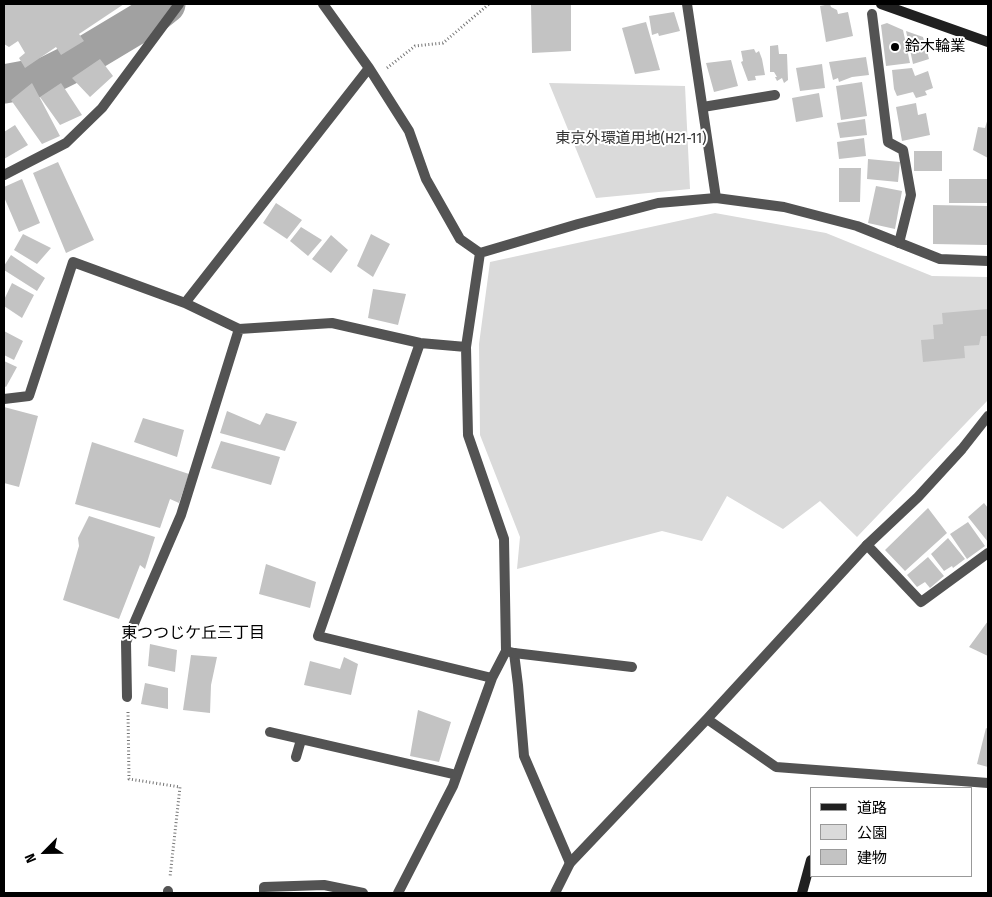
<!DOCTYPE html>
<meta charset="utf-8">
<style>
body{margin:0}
#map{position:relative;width:992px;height:897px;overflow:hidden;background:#fff;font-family:"Fira Sans Condensed","Noto Sans JP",sans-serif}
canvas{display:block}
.frame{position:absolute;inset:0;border:5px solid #000;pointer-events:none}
.legend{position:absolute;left:810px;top:787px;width:162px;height:90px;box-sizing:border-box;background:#fff;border:1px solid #999;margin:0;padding:6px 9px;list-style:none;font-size:15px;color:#000}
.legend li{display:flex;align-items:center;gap:10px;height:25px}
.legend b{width:25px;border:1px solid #999}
.north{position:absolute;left:20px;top:827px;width:50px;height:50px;-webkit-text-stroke:4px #fff;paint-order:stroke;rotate:247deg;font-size:14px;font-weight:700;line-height:20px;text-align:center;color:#000}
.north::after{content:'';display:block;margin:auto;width:18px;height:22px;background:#000;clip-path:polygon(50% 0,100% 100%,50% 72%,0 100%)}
</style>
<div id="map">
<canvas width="992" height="897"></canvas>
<div class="frame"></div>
<ul class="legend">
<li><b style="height:6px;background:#202020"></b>道路</li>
<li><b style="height:14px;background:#dadada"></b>公園</li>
<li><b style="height:14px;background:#c3c3c3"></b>建物</li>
</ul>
<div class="north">N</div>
</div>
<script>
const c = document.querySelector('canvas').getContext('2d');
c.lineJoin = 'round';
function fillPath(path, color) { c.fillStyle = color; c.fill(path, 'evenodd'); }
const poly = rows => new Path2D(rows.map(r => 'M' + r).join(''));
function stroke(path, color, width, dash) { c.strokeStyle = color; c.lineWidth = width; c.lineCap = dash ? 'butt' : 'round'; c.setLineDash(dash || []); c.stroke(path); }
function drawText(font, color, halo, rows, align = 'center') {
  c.font = font + ' "Fira Sans Condensed","Noto Sans JP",sans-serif'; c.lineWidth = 4; c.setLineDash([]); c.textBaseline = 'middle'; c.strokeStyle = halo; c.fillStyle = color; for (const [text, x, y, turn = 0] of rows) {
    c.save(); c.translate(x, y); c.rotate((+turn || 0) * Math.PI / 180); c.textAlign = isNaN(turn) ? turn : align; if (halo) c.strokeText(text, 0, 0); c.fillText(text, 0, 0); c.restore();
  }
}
fillPath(poly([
 [549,83,685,86,690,189,596,198],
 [715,213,826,233,932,276,988,277,988,400,857,537,820,501,783,529,727,496,702,541,662,531,517,569,520,537,480,435,479,344,490,262]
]), '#dadada');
stroke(poly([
 [4,84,47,76,71,64,151,16,166,4]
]), '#a1a1a1', 39);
fillPath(poly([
 [4,4,124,4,79,34,84,41,61,55,56,47,25,68,19,58,25,53,18,41,9,47,4,44],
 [531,4,571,4,571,51,532,53],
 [830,4,831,7,837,10,838,14,848,12,853,36,826,42,820,6],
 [674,12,680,31,659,36,658,33,652,35,649,16],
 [646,22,660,70,635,74,622,28],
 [887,23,903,30,910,63,886,66,881,25],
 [906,31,923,37,929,59,913,64],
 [778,45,779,54,787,54,788,80,784,83,782,78,777,81,775,77,777,77,774,72,770,72,770,46],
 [754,49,756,53,759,51,762,59,765,75,755,76,756,80,748,81,741,62,743,61,741,51],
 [866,57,869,75,852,77,839,82,838,78,833,80,829,62],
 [100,59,113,76,90,97,72,78],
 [731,60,738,86,714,92,706,63],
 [822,64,825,88,800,91,796,68],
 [912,68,915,76,928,71,933,88,925,91,927,95,916,98,913,92,897,96,894,89,892,70],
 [862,82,867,116,841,120,836,86],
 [32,83,60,136,42,144,11,100],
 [61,83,82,115,60,125,40,97],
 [819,93,823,117,796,122,792,98],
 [916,103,918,115,926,113,930,135,902,141,896,107],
 [988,118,988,158,973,150,978,127,985,128],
 [865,119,867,135,840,138,837,123],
 [15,125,28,145,4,159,4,132],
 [864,138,866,156,839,159,837,142],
 [914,151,942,151,942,171,914,171],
 [868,159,900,162,898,182,867,179],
 [58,162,94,240,66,253,33,173],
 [839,168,861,168,860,202,839,202],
 [22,179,40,223,19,232,4,197,4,187],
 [949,179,988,179,988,203,949,203],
 [876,186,902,191,895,229,868,223],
 [276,203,302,220,287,239,263,223],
 [933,205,987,206,987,245,933,244],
 [301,227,322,240,308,256,290,241],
 [23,234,51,248,37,264,14,250],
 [371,234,390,244,373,277,357,266],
 [331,235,348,250,331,273,312,259],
 [11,255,45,278,37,291,4,270,4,266],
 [12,283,34,295,22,318,4,306,4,300],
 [373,289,406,294,398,325,368,318],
 [988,309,988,336,981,336,979,345,964,346,965,358,923,362,921,340,934,339,933,325,943,324,942,313],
 [4,331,23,341,14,360,4,355],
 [4,361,17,367,6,387,4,386],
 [4,407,38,416,19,487,4,483],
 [227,411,260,425,266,413,297,422,285,451,220,433],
 [143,418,184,430,177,457,134,442],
 [221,441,280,457,271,485,211,468],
 [92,442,189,474,179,503,170,499,160,528,75,504],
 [984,503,988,508,988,542,968,517],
 [928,508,947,533,905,571,885,550],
 [89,516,155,537,145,569,140,565,119,619,63,600,79,546,78,538],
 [968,522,985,546,967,559,950,534],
 [948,538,965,559,953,568,952,566,944,571,931,554],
 [928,557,944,576,930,588,925,582,917,587,907,575],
 [266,564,316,582,310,608,259,594],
 [988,621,988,656,969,647],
 [150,644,177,650,175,672,148,666],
 [191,655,217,657,211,685,210,713,183,710],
 [344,657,358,664,351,695,304,685,310,661,340,669],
 [145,683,168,688,168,709,141,704],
 [418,710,451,722,439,762,410,756],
 [986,728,988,729,988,767,977,764]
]), '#c3c3c3');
stroke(poly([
 [387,68,415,46,443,43,489,4],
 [128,712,129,779,180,787,170,877]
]), '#757575', 3, [1, 2.5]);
stroke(poly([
 [872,14,888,142,903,150,911,195,899,243],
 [703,107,775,95],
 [867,545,921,602,988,553],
 [514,653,518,685,524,756,570,863],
 [168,893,168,891]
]), '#535353', 10);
stroke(poly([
 [323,4,369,68,409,131,426,179,460,239,480,253],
 [687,4,716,198],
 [4,175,66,143,102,108,179,4],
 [480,253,466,347,468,435,504,539,506,651,514,653,632,667],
 [480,253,578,224,658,203,716,198,784,207,857,226,940,259,988,261],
 [185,303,369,68],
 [420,343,318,636,492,678],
 [4,399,29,396,73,262,185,303,239,329,332,323,420,343,466,347],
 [127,697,126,642,181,515,239,329],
 [707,719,776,767,988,783],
 [270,732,457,775],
 [296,757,301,740],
 [264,893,264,887,324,885,363,893],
 [398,893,453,786,492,678,506,651],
 [555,893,570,863,707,719,867,545,918,497,962,449,988,416]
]), '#535353', 10);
stroke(poly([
 [881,4,988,42],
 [802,893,811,860]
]), '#202020', 10);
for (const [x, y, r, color] of [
 [895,47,5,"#000"]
]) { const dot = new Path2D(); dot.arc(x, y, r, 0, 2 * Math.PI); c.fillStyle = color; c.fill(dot); stroke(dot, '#fff', 2); }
drawText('15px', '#000', '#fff', [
 ["鈴木輪業",905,47]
], 'left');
drawText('15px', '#313131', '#fff', [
 ["東京外環道用地(H21-11)",631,139]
]);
drawText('16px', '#000', '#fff', [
 ["東つつじケ丘三丁目",193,634]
]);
</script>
